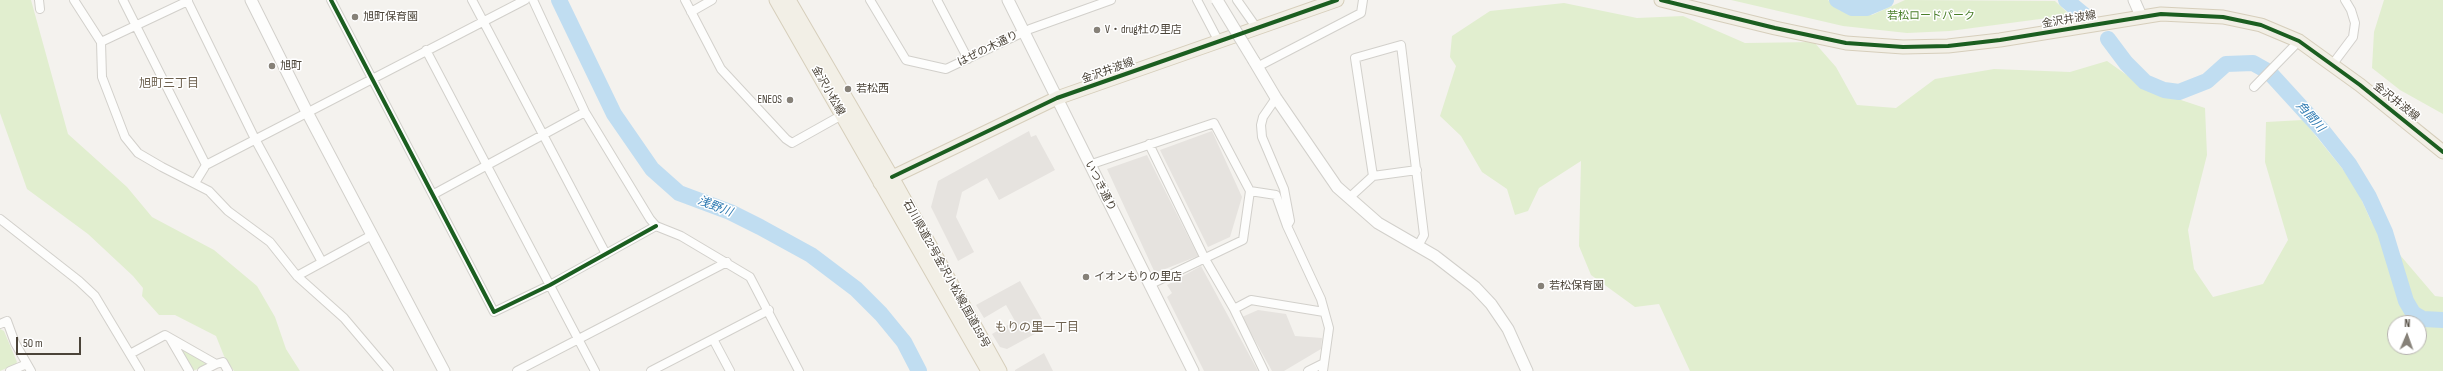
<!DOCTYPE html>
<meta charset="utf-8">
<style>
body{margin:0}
#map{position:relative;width:2443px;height:371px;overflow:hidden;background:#f4f2ee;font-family:"Sofia Sans Condensed",sans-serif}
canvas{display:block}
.north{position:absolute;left:2387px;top:315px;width:40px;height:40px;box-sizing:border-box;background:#fff;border:1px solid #b7b4b0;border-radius:50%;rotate:2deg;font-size:11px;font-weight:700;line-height:16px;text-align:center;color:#4b4439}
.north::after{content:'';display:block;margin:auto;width:14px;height:18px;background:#868178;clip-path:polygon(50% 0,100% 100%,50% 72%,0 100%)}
.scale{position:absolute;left:16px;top:337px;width:65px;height:18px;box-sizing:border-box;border:2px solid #4b4439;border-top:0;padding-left:5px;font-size:12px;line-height:14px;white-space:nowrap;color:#4b4439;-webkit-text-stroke:3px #fff;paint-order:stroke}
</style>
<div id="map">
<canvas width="2443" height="371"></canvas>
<div class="north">N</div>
<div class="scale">50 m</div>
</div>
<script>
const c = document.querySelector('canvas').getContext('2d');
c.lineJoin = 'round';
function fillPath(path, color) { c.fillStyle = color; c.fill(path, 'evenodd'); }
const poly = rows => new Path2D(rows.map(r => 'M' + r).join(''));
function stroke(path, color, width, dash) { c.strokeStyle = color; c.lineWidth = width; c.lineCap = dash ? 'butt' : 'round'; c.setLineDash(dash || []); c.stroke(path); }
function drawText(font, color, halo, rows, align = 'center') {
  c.font = font + ' "Sofia Sans Condensed","Noto Sans JP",sans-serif'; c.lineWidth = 3; c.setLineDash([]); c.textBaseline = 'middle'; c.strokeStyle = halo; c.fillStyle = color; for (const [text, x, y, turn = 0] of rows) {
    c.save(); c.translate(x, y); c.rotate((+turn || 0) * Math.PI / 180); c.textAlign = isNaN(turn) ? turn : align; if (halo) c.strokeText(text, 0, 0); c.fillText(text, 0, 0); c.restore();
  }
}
fillPath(poly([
 [0,0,31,0,68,134,127,187,152,217,214,250,257,286,275,317,286,349,300,371,234,371,224,356,216,336,175,315,159,315,142,296,143,288,133,276,88,234,27,189,0,113],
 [1731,0,1828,0,1839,10,1854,15,1872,15,1905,0,2055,1,2070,15,1950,31,1907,33,1843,26],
 [2384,0,2443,0,2443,114,2400,90,2372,68,2374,32],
 [1564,3,1637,18,1683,16,1745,43,1814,42,1836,67,1857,105,1896,108,1935,79,1994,69,2070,72,2107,61,2145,88,2205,108,2207,155,2188,230,2194,269,2213,297,2263,284,2288,240,2265,162,2266,122,2303,120,2354,183,2371,221,2435,296,2443,297,2443,371,1690,371,1659,304,1635,307,1591,275,1579,246,1581,161,1539,188,1528,211,1515,215,1507,189,1482,172,1461,136,1440,116,1456,66,1450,57,1452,36,1490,11],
 [2395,323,2419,323,2419,347,2395,347],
 [0,329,4,331,17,362,16,364,0,371],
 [179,348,209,362,207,366,192,371]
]), '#e1eecf');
fillPath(poly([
 [1029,131,1031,137,1036,135,1055,170,999,200,987,178,962,192,956,217,974,252,958,261,931,207,938,181],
 [1212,131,1242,197,1230,237,1208,247,1160,150],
 [1147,155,1198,256,1155,273,1107,169],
 [1201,266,1258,371,1204,371,1167,297,1172,293,1167,285],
 [1020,281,1044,323,1042,330,1007,349,1000,347,992,334,1015,321,1006,305,984,318,976,305],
 [1258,310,1286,314,1295,336,1322,338,1321,349,1284,371,1272,371,1242,317],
 [1044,353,1053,371,1015,371,1015,370]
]), '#e6e3df');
stroke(poly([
 [559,0,614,114,652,169,679,193,730,212,760,227,811,255,856,289,881,314,904,342,919,371],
 [1837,0,1852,8,1867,8,1886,0],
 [2066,0,2084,15],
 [2108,39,2126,63,2145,82,2164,90,2179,92,2207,81,2226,64,2253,63,2269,72,2322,130,2349,164,2369,197,2385,232,2406,301,2413,313,2423,319,2443,320]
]), '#c0ddf1', 16);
const minor = poly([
 [39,0,40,9],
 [74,0,101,42,102,77,125,137,138,153,162,167,209,191,228,211,270,242,297,276,344,318,389,371],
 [123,0,206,165],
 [187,0,255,139,322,262],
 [331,0,494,312,550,285,656,226],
 [472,0,606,254],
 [533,0,585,112,650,219,656,226,681,236,750,277,799,371],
 [685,0,721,69,786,139,792,143,842,115],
 [870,0,906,60,946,69,1030,29,1111,0],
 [937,0,968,59],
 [1197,0,1218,40],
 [1237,0,1256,27],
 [691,12,712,0],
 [101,42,188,1],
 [426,50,595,371],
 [2332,65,2353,37,2355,23,2351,10,2345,0],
 [1257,67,1361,13,1363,0],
 [2254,87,2299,41],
 [1276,98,1263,117,1261,125,1262,137,1284,189,1290,221,1287,226,1321,299,1329,328,1323,371],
 [1149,144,1205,259,1234,309,1264,371],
 [1089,165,1214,123,1250,191,1243,240,1149,285],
 [1373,176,1355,58,1401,45,1424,235,1418,246],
 [195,183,206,165,525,0],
 [1250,191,1276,195,1287,226],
 [434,194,585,112],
 [1349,198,1373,176,1417,170],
 [0,219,79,281,95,296,140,371],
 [297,276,372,235],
 [1234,309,1251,300,1324,312],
 [0,324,7,321,15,343,31,371],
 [713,339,769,310],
 [171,340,189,371],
 [130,354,165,335,216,364,223,362,228,371],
 [10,371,27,364],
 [202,371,216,364],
 [517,371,727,262],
 [651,371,713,339,730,371],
 [1308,371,1324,363]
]);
const tertiary = poly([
 [251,0,307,112,444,371],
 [1008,0,1193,371],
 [2134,0,2141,16],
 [1254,61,1276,98,1337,187,1378,223,1435,256,1475,287,1491,304,1508,329,1527,371]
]);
const primary = poly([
 [776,0,988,371],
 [789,0,892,177,1000,371],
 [1661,0,1775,28,1846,43,1903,47,1948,46,2000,40,2161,14,2223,17,2261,25,2299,41,2360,85,2443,152],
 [880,183,1057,98,1337,0]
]);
stroke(minor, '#d2d0cb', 10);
stroke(tertiary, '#d2d0cb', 13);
stroke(primary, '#d6cebb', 15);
stroke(minor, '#fdfdfc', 8);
stroke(tertiary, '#fdfdfc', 11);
stroke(primary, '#f2efe6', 13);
const tertiaryBridge = poly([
 [1217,0,1254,61]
]);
stroke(tertiaryBridge, '#d2d0cb', 13, []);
stroke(tertiaryBridge, '#fdfdfc', 11);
stroke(poly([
 [331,0,494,312,550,285,656,226],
 [1661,0,1775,28,1846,43,1903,47,1948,46,2000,40,2161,14,2223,17,2261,25,2299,41,2360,85,2443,152],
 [892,177,1057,98,1337,0]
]), '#1b5e20', 4);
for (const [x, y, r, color] of [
 [355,17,4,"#868178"],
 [1097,30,4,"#868178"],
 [272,66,4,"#868178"],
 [848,89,4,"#868178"],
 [790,100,4,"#868178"],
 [1086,277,4,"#868178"],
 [1541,286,4,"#868178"]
]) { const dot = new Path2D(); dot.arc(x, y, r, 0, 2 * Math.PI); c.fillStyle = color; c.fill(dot); stroke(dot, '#fff', 1.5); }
drawText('11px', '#4a7f2a', '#fff', [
 ["若松ロードパーク",1931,16]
]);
drawText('11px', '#4b4439', '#fff', [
 ["旭町保育園",363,17],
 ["V・drug杜の里店",1105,30],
 ["旭町",280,66],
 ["若松西",856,89],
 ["ENEOS",782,100,"right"],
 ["イオンもりの里店",1094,277],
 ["若松保育園",1549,286]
], 'left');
drawText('11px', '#4b4439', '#fff', [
 ["金沢井波線",2069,20,-10],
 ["はぜの木通り",988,49,-26],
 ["金沢井波線",1108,71,-20],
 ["金沢小松線",828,91,60],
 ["金沢井波線",2396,102,38],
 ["いつき通り",1100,186,63],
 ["石川県道22号金沢小松線;国道159号",946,274,61]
]);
drawText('12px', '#6e6250', '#fff', [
 ["旭町三丁目",169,84],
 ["もりの里一丁目",1037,328]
]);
drawText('italic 12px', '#2e7ab2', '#fff', [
 ["角間川",2310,117,48],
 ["浅野川",715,207,21]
]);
</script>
